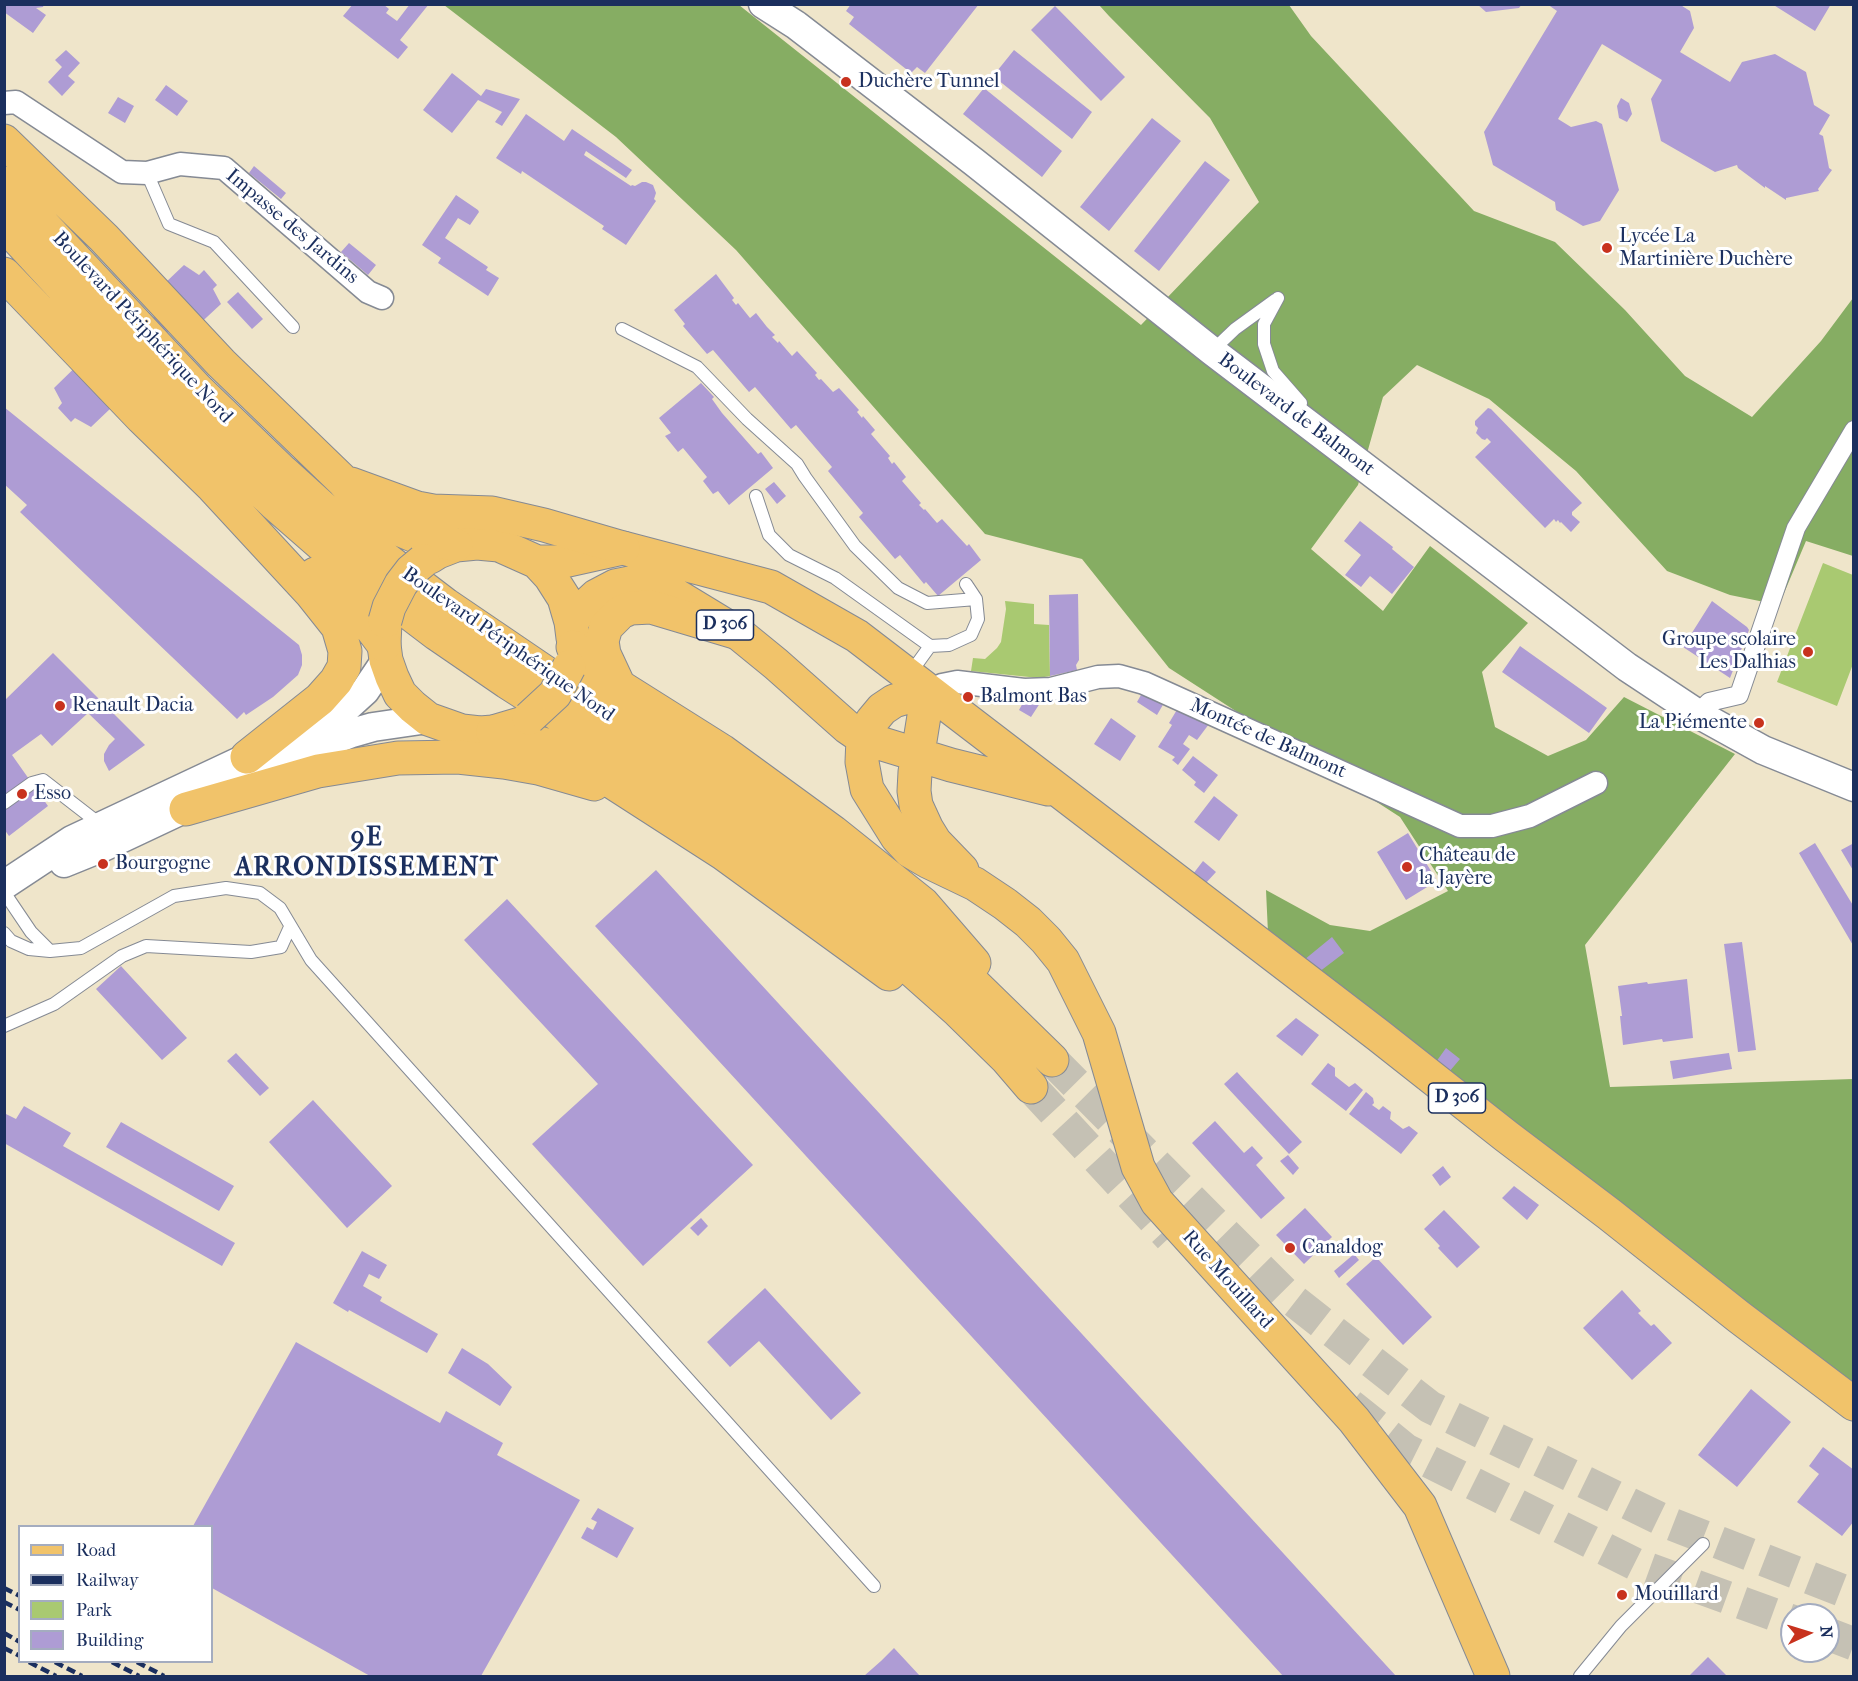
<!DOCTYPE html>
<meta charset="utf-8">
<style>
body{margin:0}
#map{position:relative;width:1858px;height:1681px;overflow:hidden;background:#efe5ca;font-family:"IM FELL French Canon",serif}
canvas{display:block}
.frame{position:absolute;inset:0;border:6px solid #1b2f5e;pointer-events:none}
.legend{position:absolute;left:18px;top:1525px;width:195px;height:138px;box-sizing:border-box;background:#fff;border:2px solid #a4acbf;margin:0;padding:8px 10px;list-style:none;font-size:18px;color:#1b2f5e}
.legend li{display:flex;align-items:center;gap:12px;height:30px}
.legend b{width:30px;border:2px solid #a4acbf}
.north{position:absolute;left:1780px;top:1603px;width:60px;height:60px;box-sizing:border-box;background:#fff;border:2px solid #a4acbf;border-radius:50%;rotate:86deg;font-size:16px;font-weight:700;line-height:24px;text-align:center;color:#1b2f5e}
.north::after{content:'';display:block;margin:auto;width:21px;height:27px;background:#c8321e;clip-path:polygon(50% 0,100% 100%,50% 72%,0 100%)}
</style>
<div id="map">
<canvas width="1858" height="1681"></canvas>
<div class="frame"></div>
<ul class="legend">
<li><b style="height:8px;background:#f1c36a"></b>Road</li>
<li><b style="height:8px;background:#1b2f5e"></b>Railway</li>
<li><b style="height:16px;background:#a9c971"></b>Park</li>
<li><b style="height:16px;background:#ae9cd4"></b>Building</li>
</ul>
<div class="north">N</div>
</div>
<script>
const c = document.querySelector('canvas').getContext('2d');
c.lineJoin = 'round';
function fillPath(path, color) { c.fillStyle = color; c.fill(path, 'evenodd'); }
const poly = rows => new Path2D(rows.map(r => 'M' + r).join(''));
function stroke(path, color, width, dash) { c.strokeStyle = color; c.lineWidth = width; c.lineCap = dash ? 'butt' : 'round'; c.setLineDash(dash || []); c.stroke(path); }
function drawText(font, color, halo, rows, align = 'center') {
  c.font = font + ' "IM FELL French Canon",serif'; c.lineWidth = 6; c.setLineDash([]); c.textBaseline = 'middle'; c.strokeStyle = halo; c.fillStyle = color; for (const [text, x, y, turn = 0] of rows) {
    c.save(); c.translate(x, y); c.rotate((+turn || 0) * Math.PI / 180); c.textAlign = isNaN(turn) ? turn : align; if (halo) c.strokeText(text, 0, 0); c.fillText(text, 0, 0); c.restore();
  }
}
fillPath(poly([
 [1823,563,1853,575,1853,664,1837,706,1777,682],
 [1005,601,1034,604,1034,624,1049,625,1050,676,1039,678,971,671,973,658,985,659,997,648,1001,642,1006,609]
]), '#a9c971');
fillPath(poly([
 [444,5,739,5,1141,325,1259,202,1210,118,1109,16,1099,5,1289,5,1311,36,1474,211,1555,242,1625,310,1685,376,1752,417,1821,341,1853,298,1853,556,1806,541,1779,605,1730,595,1667,571,1576,471,1489,399,1417,365,1383,397,1358,485,1311,549,1383,611,1430,546,1528,623,1482,672,1495,727,1548,756,1586,740,1624,697,1735,754,1585,945,1610,1087,1853,1079,1853,1385,1268,933,1266,890,1330,925,1370,931,1448,891,1400,817,1169,668,1082,559,985,534,736,250,616,137]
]), '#86ad63');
fillPath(poly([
 [4,4,44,4,43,7,36,8,46,15,33,33,4,12],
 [353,4,383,4,389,9,386,13,397,21,410,4,429,4,400,40,408,47,398,59,343,16],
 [851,4,979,4,925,73,917,67,911,73,849,24,854,17,846,11],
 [1477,4,1522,4,1519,8,1486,12],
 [1547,4,1679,4,1690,11,1694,28,1680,52,1730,82,1742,62,1775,54,1806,72,1814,105,1830,115,1819,134,1823,136,1829,168,1832,170,1818,189,1819,191,1786,198,1786,200,1765,186,1765,188,1738,168,1737,165,1715,172,1661,141,1651,99,1662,80,1602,44,1558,119,1571,127,1596,121,1602,124,1619,190,1600,221,1583,226,1556,210,1555,202,1493,165,1484,132,1557,11],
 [1772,4,1831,4,1815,31],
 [1055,6,1125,77,1101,101,1031,30],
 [66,50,80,63,68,76,75,82,62,96,48,82,62,67,55,60],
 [1014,50,1092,112,1072,139,993,76],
 [452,73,481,96,486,89,520,99,502,126,495,122,502,112,478,100,452,133,423,110],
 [166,85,188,101,177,116,155,100],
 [984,88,1062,151,1042,177,963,114],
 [118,97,134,106,125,123,108,113],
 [1621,98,1629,103,1632,114,1627,122,1619,118,1617,106],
 [526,114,564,141,572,129,616,159,632,170,626,178,586,151,584,155,631,186,632,185,635,186,642,182,646,182,653,185,656,193,654,199,656,201,626,245,602,229,604,226,522,171,521,174,496,158],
 [1152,118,1181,141,1109,231,1080,207],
 [1205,161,1230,180,1159,271,1134,251],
 [254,166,286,193,281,199,249,173],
 [456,195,478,210,479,212,470,225,458,218,445,238,488,267,486,270,499,278,488,296,438,263,441,258,422,245],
 [349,243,376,265,368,275,341,252],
 [184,265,199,275,204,270,217,285,213,289,221,304,180,342,169,330,131,389,91,427,75,418,71,422,58,408,62,403,54,388,94,349,152,319,156,315,144,303],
 [716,274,734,298,732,300,736,305,738,303,750,318,756,313,767,327,775,335,772,337,778,343,779,341,792,356,797,351,817,373,815,375,819,380,821,379,833,392,839,388,859,410,857,412,862,418,863,416,875,430,871,434,890,456,888,458,892,464,894,462,906,477,902,481,921,503,919,505,924,510,925,509,937,523,942,519,967,546,969,544,981,560,938,596,926,582,924,584,900,555,895,559,859,517,863,513,828,471,832,467,796,425,791,429,755,387,749,392,713,350,707,354,683,326,685,324,674,310],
 [238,292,263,319,252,329,227,302],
 [701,383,714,397,712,399,722,413,758,454,761,452,773,468,729,505,718,491,713,494,703,481,707,477,683,448,678,452,665,436,671,433,659,418],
 [4,407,299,645,302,655,302,665,298,675,273,697,246,715,244,712,237,719,20,512,27,505,4,484],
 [1488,408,1491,409,1582,503,1572,512,1572,515,1580,522,1571,532,1561,522,1560,523,1558,520,1556,522,1554,519,1545,528,1475,457,1491,442,1487,438,1485,440,1482,439,1476,433,1478,428,1475,425,1475,421],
 [774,482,786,496,777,504,765,489],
 [1360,521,1393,547,1392,549,1414,567,1392,594,1370,576,1361,587,1345,575,1361,555,1344,541],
 [1078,594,1079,660,1076,665,1077,670,1050,676,1049,595],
 [1712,601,1747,627,1749,630,1730,678,1683,647],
 [1520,646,1607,708,1589,733,1502,672],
 [53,653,145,745,109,771,104,761,104,754,109,745,115,739,88,713,52,746,41,734,12,755,48,806,9,836,4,829,4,701],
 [1141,695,1164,703,1157,715,1137,702],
 [1044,697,1031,717,1019,710,1025,699],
 [1178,708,1209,724,1197,740,1189,735,1183,744,1190,749,1178,765,1172,760,1175,757,1158,747,1172,725,1169,723],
 [1111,718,1136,736,1120,761,1094,744],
 [1193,756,1218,775,1204,793,1194,785,1196,782,1182,770],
 [1214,796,1238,815,1219,841,1194,822],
 [1408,833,1437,881,1406,900,1377,852],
 [1815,843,1854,907,1854,947,1799,853],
 [1854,843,1854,872,1841,850],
 [1203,861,1216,872,1205,884,1193,874],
 [656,870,1396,1676,1283,1676,595,926],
 [507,899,753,1165,643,1266,532,1144,598,1084,464,940],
 [1332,937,1344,953,1319,972,1304,960],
 [1742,942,1756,1050,1738,1052,1724,944],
 [121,966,187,1038,162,1060,96,989],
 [1687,979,1693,1038,1663,1042,1662,1039,1623,1045,1620,1016,1622,1016,1618,986,1647,982,1648,984],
 [1296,1018,1319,1035,1302,1056,1276,1036],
 [1446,1048,1460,1059,1449,1072,1436,1062],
 [236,1053,269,1088,260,1096,227,1061],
 [1729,1053,1732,1069,1673,1079,1670,1061],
 [1328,1063,1335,1068,1335,1076,1349,1087,1355,1083,1363,1090,1346,1111,1311,1084],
 [1237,1072,1302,1142,1289,1154,1224,1084],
 [1366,1092,1373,1098,1374,1103,1372,1105,1379,1110,1383,1106,1391,1112,1390,1119,1403,1129,1409,1126,1418,1133,1401,1154,1349,1114],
 [313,1100,392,1186,347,1228,269,1142],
 [24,1106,71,1133,63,1146,235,1243,222,1266,4,1143,4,1113,16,1119],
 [1215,1121,1244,1153,1252,1146,1263,1158,1256,1165,1285,1198,1261,1219,1192,1143],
 [121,1122,234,1186,219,1211,106,1147],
 [1288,1155,1299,1168,1293,1175,1280,1161],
 [1443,1166,1451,1177,1440,1186,1432,1175],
 [1514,1186,1539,1205,1527,1220,1502,1198],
 [1305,1208,1332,1237,1304,1264,1276,1235],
 [1444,1210,1480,1247,1457,1268,1438,1248,1440,1246,1424,1229],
 [701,1218,708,1226,698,1236,690,1228],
 [362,1251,387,1265,379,1279,369,1274,363,1286,382,1297,380,1301,438,1334,427,1353,349,1310,348,1312,333,1303],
 [1354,1254,1359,1260,1339,1278,1334,1271],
 [1376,1257,1432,1317,1403,1345,1346,1284],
 [765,1288,861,1393,831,1420,759,1341,730,1367,707,1342],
 [1622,1290,1641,1311,1638,1313,1651,1326,1654,1324,1672,1343,1632,1380,1583,1328],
 [296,1342,440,1423,446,1411,503,1443,497,1455,580,1500,481,1676,370,1676,212,1588,212,1526,193,1526],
 [462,1348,488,1364,512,1387,500,1406,448,1373],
 [1751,1389,1791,1422,1737,1487,1698,1455],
 [1823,1447,1854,1470,1854,1521,1842,1536,1797,1502,1819,1474,1809,1466],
 [598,1508,634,1528,617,1558,581,1538,587,1527,593,1530,597,1522,591,1519],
 [894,1648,920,1676,864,1676,881,1661],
 [1708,1657,1727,1676,1689,1676]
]), '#ae9cd4');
stroke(poly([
 [1052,1060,1285,1294,1430,1407,1669,1523,1854,1595],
 [1031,1087,1170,1237],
 [1350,1405,1406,1450,1635,1564,1792,1621],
 [1828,1634,1854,1644]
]), '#c5c1b4', 33, [33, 16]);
const service = poly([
 [147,173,169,224,214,242,293,327],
 [1278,298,1264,324,1264,344,1273,371,1301,403],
 [622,329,697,367,747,419,797,464,805,477,855,546,898,588,927,603,976,599],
 [1212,351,1235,329,1275,300],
 [756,496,769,535,789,555,835,578,930,646,949,645,971,635,978,619,976,599,966,584],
 [909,675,930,646],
 [4,803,32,783,43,780,101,825],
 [4,892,31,932,50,951],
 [4,933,11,941,29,949,50,951,81,948,174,896,226,888,260,893,280,908,311,960,874,1586],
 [4,1026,54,1004,122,956,146,946,251,952,281,947,290,927],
 [1580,1676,1621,1626,1703,1544]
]);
const pedestrian = poly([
 [1706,705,1709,702,1739,695,1796,528,1854,430]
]);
const minor = poly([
 [4,103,16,102,122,172,147,173,180,164,224,168,368,292,382,298],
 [928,691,942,685,957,682,1024,690,1051,689,1098,677,1119,676,1144,683,1460,826,1492,826,1530,816,1596,783]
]);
const tertiary = poly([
 [763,4,796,25,974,162,1212,351,1627,667,1698,714,1763,750,1854,787],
 [241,782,321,745,352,733,373,727,428,719],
 [64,863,101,848,205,799],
 [4,885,72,840,321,723,343,711,365,691,386,660]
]);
const primary = poly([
 [430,557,438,552,456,545,477,543,499,545,537,562,550,576,564,598,571,622,573,638],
 [537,562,560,562,623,548,771,587,857,636,1378,1035,1506,1136,1609,1214,1739,1317,1854,1404],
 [385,621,384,645,386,660,392,677,400,694,413,707,428,719,462,731,480,733,493,732,520,724],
 [571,622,583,608,596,596,615,586,635,582,649,584,664,588,738,633,776,664,847,727,863,738,951,765,1048,789],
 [928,691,894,701,882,709,872,721,863,738,862,762,867,789,897,837,910,851,927,861,975,884,1005,904,1028,922,1046,940,1063,961,1099,1033,1138,1167,1157,1202,1354,1420,1420,1506,1493,1676],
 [928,691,915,772,914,791,916,805,927,829,935,842,962,870]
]);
const trunk = poly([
 [4,141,104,238,221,363,344,482,374,516,389,525,415,536,456,545],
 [4,183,196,388,282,471,325,510,374,550,446,605,599,709,732,794,839,871,908,927,972,982,1052,1060],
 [4,224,116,345,213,445,275,504,337,558,437,634,507,682,681,793,752,843,820,893,869,932,958,1011,1007,1059,1031,1087],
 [4,274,142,418,213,487,311,593,338,627,345,651,344,667,336,681,320,699,247,757],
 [351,484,417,508,433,511,492,513,544,525,623,548],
 [315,574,363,617,384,645],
 [573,647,585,663,603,676,722,751,833,832,923,904,974,963],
 [618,684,604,654,602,641,606,627,621,612,631,608,651,607,738,633],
 [493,732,543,744,562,750,575,758,724,854,889,974],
 [186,809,318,771,398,758,458,757,504,762,538,768,594,784]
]);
stroke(service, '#858a94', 14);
stroke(pedestrian, '#858a94', 20);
stroke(minor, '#858a94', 25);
stroke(tertiary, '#858a94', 31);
stroke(primary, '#858a94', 35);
stroke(trunk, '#858a94', 35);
stroke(service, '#fff', 12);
stroke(pedestrian, '#fff', 18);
stroke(minor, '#fff', 22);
stroke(tertiary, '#fff', 28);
stroke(primary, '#f1c36a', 33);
stroke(trunk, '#f1c36a', 33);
stroke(poly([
 [4,1588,20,1596],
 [4,1602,20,1610],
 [4,1633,20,1642],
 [4,1648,20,1656],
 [29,1662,56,1676],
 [55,1662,82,1676],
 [112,1662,139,1676],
 [137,1662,164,1676]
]), '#1b2f5e', 4.5, [9, 4.5]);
const primaryBridge = poly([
 [385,621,389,607,401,584,411,571,423,561],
 [529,718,555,694,569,667]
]);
stroke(primaryBridge, '#858a94', 35, []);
stroke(primaryBridge, '#f1c36a', 33);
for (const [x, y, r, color] of [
 [846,82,6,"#c8321e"],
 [1607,248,6,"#c8321e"],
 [1808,652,6,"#c8321e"],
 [968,697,6,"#c8321e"],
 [60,706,6,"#c8321e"],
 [1759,723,6,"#c8321e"],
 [22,794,6,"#c8321e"],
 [103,864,6,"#c8321e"],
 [1407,867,6,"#c8321e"],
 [1290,1248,6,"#c8321e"],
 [1622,1595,6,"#c8321e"]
]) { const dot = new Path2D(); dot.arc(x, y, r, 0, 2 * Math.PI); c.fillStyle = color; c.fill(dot); stroke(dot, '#fff', 2); }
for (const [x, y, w] of [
 [725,625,57],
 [1457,1098,57]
]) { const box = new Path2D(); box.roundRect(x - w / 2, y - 15, w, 30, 4.5); c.fillStyle = '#fff'; c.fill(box); stroke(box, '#1b2f5e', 1.5); }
drawText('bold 18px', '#1b2f5e', null, [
 ["D 306",725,625],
 ["D 306",1457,1098]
]);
drawText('20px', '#1b2f5e', '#fff', [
 ["Duchère Tunnel",858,82],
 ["Lycée La",1619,237],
 ["Martinière Duchère",1619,260],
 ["Groupe scolaire",1796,640,"right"],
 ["Les Dalhias",1796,663,"right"],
 ["Balmont Bas",980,697],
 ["Renault Dacia",72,706],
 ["La Piémente",1747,723,"right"],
 ["Esso",34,794],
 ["Château de",1419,856],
 ["la Jayère",1419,879],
 ["Bourgogne",115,864],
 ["Canaldog",1302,1248],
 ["Mouillard",1634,1595]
], 'left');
drawText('20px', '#1b2f5e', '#fff', [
 ["Impasse des Jardins",292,227,40],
 ["Boulevard Périphérique Nord",142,328,47],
 ["Boulevard de Balmont",1296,415,37],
 ["Boulevard Périphérique Nord",508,645,35],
 ["Montée de Balmont",1268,739,24],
 ["Rue Mouillard",1227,1280,48]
]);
c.letterSpacing = '1.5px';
drawText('bold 26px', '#1b2f5e', '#fff', [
 ["9E",367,839],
 ["ARRONDISSEMENT",367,869]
]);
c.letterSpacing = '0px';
</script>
